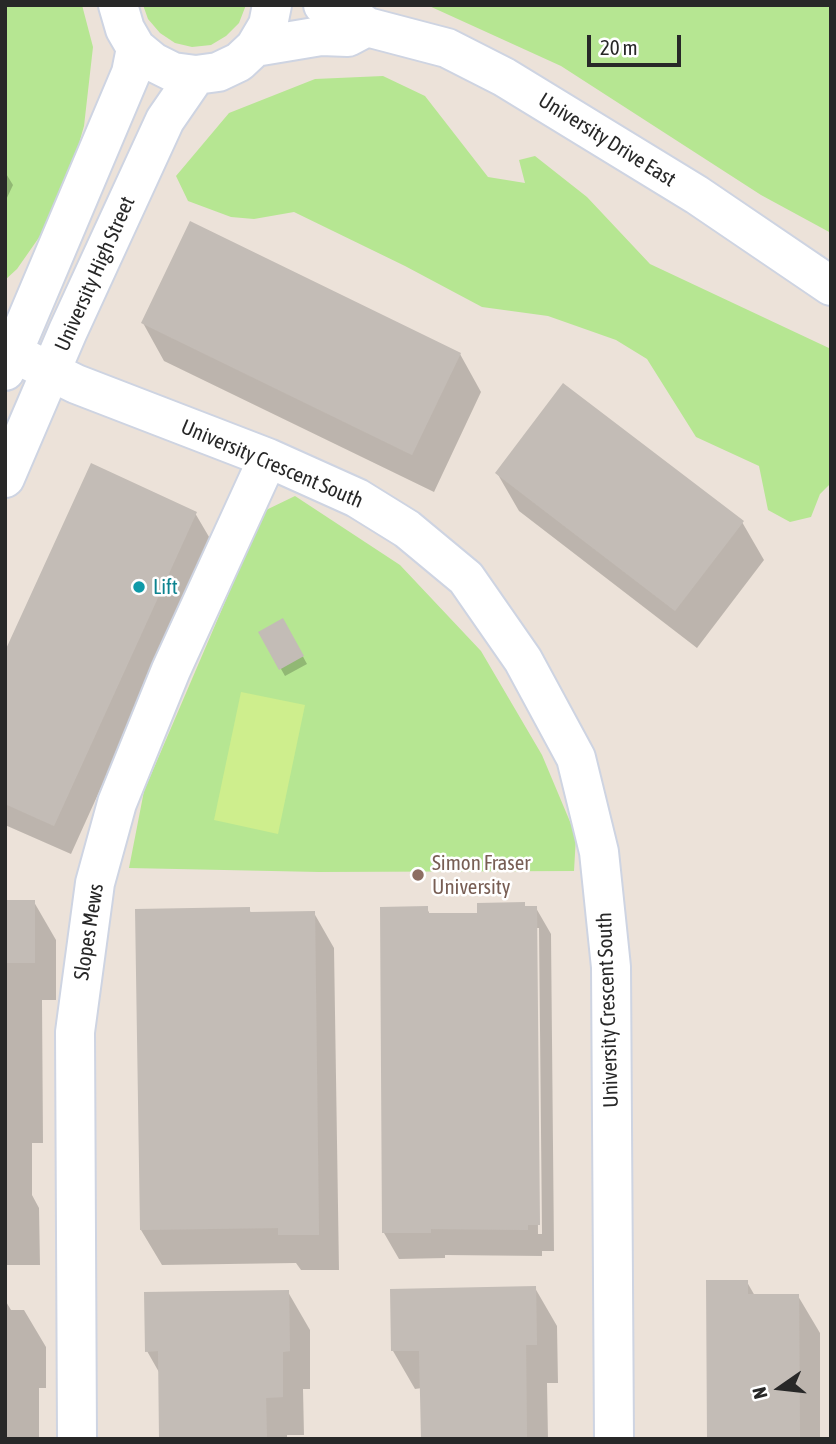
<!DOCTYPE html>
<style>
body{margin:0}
#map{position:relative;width:836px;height:1444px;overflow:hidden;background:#ece2d9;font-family:"Asap Condensed",sans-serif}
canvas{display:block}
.frame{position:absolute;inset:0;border:7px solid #282828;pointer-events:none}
.north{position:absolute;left:745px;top:1353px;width:70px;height:70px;-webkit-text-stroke:5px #fff;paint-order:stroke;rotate:256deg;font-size:19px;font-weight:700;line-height:28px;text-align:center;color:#282828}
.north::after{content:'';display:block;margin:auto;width:24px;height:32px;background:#282828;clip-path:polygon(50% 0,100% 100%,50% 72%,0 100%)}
.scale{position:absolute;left:587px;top:35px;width:94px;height:32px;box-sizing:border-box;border:4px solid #282828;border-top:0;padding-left:9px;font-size:21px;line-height:24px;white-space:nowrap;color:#282828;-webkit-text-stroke:5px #fff;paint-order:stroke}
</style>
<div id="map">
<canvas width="836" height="1444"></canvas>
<div class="frame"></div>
<div class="north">N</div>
<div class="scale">20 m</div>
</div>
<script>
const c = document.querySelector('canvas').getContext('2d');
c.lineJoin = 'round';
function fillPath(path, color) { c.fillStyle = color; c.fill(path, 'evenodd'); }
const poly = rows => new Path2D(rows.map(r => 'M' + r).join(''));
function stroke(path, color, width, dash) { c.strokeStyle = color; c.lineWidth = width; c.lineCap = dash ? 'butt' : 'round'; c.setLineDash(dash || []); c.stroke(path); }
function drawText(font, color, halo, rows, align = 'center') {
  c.font = font + ' "Asap Condensed",sans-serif'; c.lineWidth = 5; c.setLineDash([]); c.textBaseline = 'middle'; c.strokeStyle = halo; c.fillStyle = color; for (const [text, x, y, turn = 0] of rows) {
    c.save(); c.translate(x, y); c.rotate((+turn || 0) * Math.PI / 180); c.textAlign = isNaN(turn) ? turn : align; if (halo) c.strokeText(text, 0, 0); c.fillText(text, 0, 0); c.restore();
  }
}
fillPath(poly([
 [5,5,82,5,93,47,84,126,61,206,17,269,5,280],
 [143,5,246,5,239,23,226,36,211,45,192,47,175,43,160,33,148,19],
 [427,5,831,5,831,233,761,195,561,66],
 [383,76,425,96,488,177,525,183,519,160,535,156,587,197,650,264,831,349,831,483,820,494,811,517,790,522,768,510,759,466,696,437,647,359,616,340,548,316,482,307,405,266,294,212,254,219,231,217,188,201,176,176,229,113,315,79],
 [295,496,400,565,481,651,542,755,576,836,574,871,319,872,129,868,144,791,264,511]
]), '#b6e692');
fillPath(poly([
 [241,692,305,705,278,834,214,820]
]), '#ceee8d');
fillPath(poly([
 [5,172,13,185,5,202],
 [143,323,460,354,481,392,434,492,164,361],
 [497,473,742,522,764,560,697,648,519,511],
 [195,513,212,542,71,854,5,825,5,655],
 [283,620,307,664,285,676,260,632],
 [5,902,34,902,56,940,56,1000,42,1000,43,1143,32,1143,32,1195,39,1208,40,1265,5,1265],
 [427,908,430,915,479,915,536,908,551,934,554,1251,542,1251,542,1256,445,1255,445,1258,399,1259,384,1233],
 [536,928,539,928,542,1234,538,1234],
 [249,909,251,913,314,913,334,948,339,1270,301,1270,296,1263,162,1265,141,1230],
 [747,1282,755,1296,798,1296,820,1333,820,1439,708,1439],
 [535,1288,557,1326,558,1383,547,1383,548,1439,422,1439,422,1388,415,1389,393,1351],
 [288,1292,310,1330,310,1389,303,1389,304,1435,287,1435,287,1439,161,1439,160,1374,147,1351],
 [5,1300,11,1310,24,1310,46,1347,46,1388,39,1388,39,1439,5,1439]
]), '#0003');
fillPath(poly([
 [190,221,461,353,412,455,141,323],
 [563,383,744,521,675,611,495,473],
 [91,463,197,512,54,826,5,804,5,651],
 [283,618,304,656,279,670,258,632],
 [5,900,35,900,35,963,5,963],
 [525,902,525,906,537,906,540,1225,528,1225,528,1230,431,1229,431,1233,382,1233,380,907,428,906,428,913,477,913,477,903],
 [250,907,250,912,315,911,319,1235,278,1235,278,1228,140,1230,135,909],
 [706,1280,748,1280,748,1294,799,1294,800,1439,707,1439],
 [536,1286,537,1345,526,1345,527,1439,421,1439,419,1351,391,1351,390,1289],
 [289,1290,290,1351,283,1352,283,1397,266,1398,267,1439,159,1439,158,1351,145,1352,144,1292]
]), '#c3bcb6');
const minor = poly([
 [118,5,125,29,136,48,153,62,173,72,196,75,218,72,239,62,255,47,268,25,272,5],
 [323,5,348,13,367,27,447,48,504,77,697,195,831,286],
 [255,47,321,36,348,37,367,27],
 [5,349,76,384,268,458,357,498,407,529,466,578,523,660,576,758,599,852,611,967,614,1439],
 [5,371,131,73,136,48],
 [5,478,68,331,165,120,196,75],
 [77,1439,75,1032,95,883,117,803,171,670,268,458]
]);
stroke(minor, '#ced4e2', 42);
stroke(minor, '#fff', 38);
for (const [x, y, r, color] of [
 [139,587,7,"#0f9aa8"],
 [418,875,7,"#8d6e63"]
]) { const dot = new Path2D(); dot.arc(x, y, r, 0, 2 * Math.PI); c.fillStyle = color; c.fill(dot); stroke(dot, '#fff', 2.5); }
drawText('21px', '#282828', '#fff', [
 ["University Drive East",607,140,32],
 ["University High Street",95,274,-66],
 ["University Crescent South",272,464,23],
 ["Slopes Mews",89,932,-81],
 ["University Crescent South",608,1010,-92]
]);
drawText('21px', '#0d838f', '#fff', [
 ["Lift",153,587]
], 'left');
drawText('21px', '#785e54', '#fff', [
 ["Simon Fraser",432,863],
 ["University",432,887]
], 'left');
</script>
